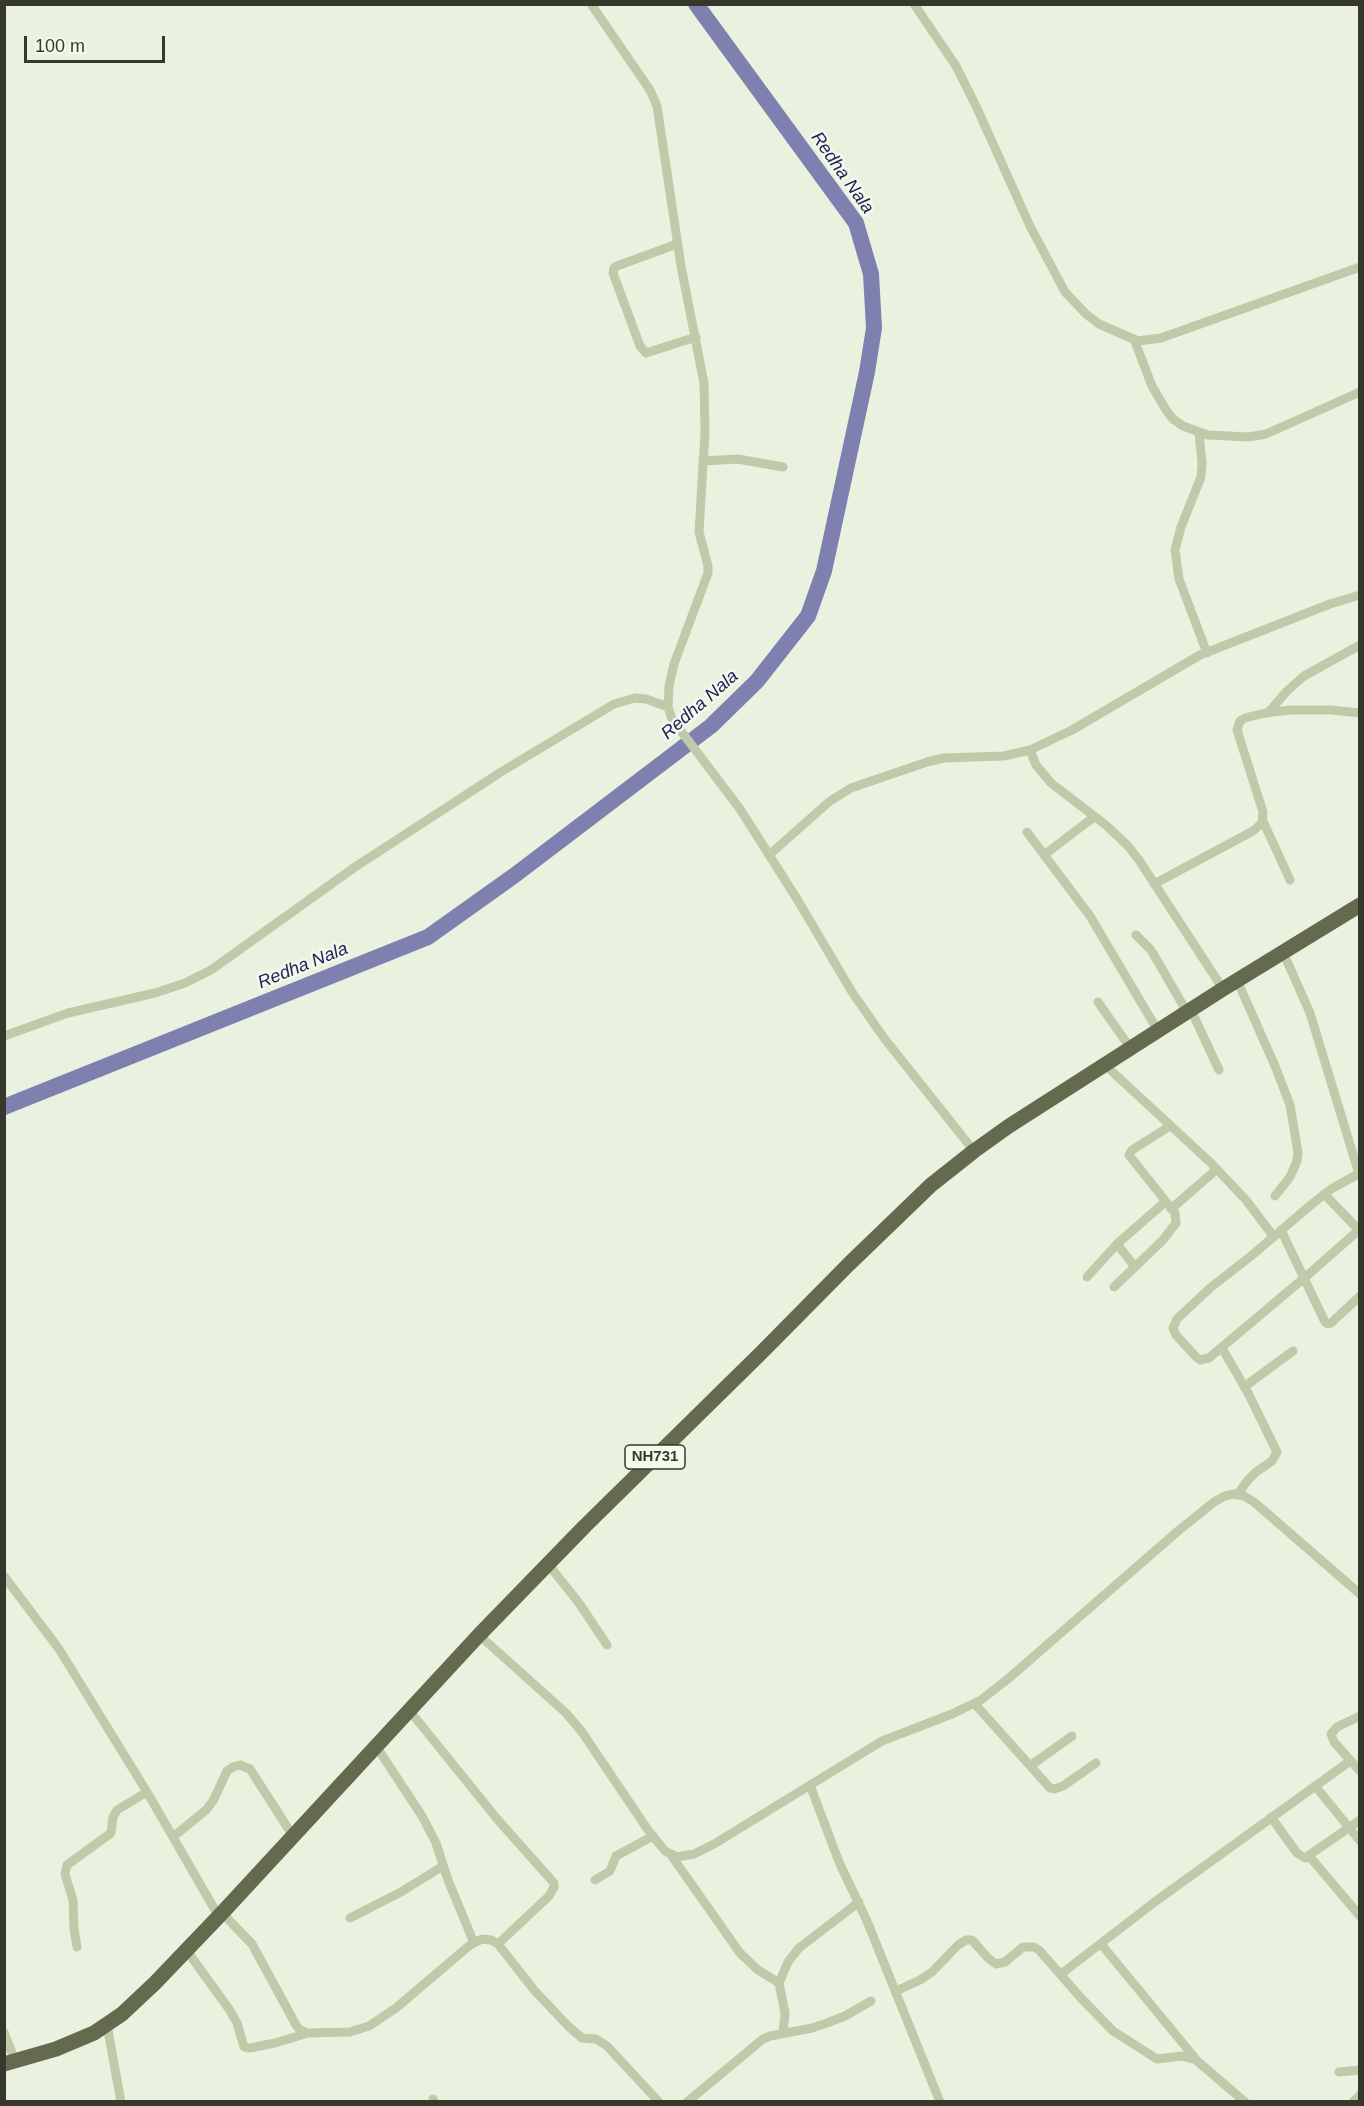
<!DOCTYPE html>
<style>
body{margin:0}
#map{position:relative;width:1364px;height:2106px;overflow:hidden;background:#eaf2df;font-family:Helvetica,sans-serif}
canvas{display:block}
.frame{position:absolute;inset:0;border:6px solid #35382a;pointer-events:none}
.scale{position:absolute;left:24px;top:36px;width:141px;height:27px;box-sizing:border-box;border:3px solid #35382a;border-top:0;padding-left:8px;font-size:18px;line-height:21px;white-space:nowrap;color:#35382a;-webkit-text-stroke:4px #f3faeb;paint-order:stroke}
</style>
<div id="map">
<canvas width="1364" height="2106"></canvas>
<div class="frame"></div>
<div class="scale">100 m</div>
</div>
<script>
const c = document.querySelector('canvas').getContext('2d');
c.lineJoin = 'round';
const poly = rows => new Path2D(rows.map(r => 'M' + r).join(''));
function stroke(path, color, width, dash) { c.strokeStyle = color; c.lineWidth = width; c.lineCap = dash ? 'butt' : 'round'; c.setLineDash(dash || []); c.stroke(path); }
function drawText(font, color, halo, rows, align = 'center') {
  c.font = font + ' Helvetica,sans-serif'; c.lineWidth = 5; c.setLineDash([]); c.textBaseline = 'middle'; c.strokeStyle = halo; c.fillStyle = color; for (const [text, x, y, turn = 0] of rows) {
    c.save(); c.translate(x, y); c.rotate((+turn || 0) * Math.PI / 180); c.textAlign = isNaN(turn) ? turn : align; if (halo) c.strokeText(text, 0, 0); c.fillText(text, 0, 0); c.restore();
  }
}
stroke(poly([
 [4,1107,428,937,515,875,711,726,757,681,808,616,824,571,867,372,874,328,871,274,856,223,696,4]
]), '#7e81af', 16);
stroke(poly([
 [591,4,650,90,657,106,681,266,704,383,705,432,699,532,708,566,708,573,674,664,669,686,668,707,672,719,740,809,797,899,852,992,884,1038,974,1151],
 [914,4,956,66,976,106,1030,226,1065,292,1086,314,1099,324,1138,341,1161,338,1360,267],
 [677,244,617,266,614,268,613,273,640,346,646,353,696,337],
 [1134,339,1152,386,1166,410,1173,419,1183,426,1208,435,1249,437,1266,434,1360,392],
 [1199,432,1202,463,1201,477,1181,527,1175,550,1179,579,1207,653],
 [703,461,738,459,783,467],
 [1268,713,1287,691,1304,676,1360,645],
 [1030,750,1036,765,1051,783,1107,826,1128,846,1139,860,1223,989],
 [1263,821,1290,880],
 [1027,832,1090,916,1158,1031],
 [769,855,830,801,851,788,927,762,944,758,1004,756,1030,750,1072,730,1200,655,1330,604,1360,595],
 [1044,855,1094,817],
 [1154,884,1253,831,1262,823,1263,812,1237,730,1240,721,1245,718,1265,713,1290,710,1331,710,1360,713],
 [1136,935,1151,950,1187,1012],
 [1283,952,1310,1013,1359,1174],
 [1237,980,1275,1066,1290,1105,1298,1153,1297,1161,1290,1177,1275,1196],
 [1098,1002,1131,1049],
 [1191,1010,1219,1070],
 [4,1036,68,1013,155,993,185,983,211,970,355,867,395,841,501,772,614,704,635,698,646,699,668,707],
 [1105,1065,1211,1163,1246,1200,1274,1237],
 [1360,1173,1331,1189,1312,1204,1251,1256,1210,1288,1177,1319,1173,1328,1176,1335,1196,1357,1200,1360,1209,1358,1310,1273,1360,1229],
 [1324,1194,1360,1231],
 [1171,1209,1217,1169],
 [1281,1230,1325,1322,1328,1324,1331,1323,1360,1296],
 [1117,1244,1135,1267],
 [1087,1277,1117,1244,1165,1202],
 [1114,1287,1163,1240,1176,1223,1175,1213,1129,1155,1132,1150,1170,1126],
 [1222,1348,1248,1393,1277,1452,1272,1461,1256,1472,1248,1480,1237,1495],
 [1244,1387,1293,1351],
 [548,1564,579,1603,607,1645],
 [4,1576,59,1649,147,1792,219,1917],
 [479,1635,566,1713,582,1732,648,1830,665,1851,677,1857,694,1854,714,1844,882,1741,952,1714,981,1700,1009,1678,1178,1531,1214,1502,1225,1496,1234,1494,1244,1496,1254,1502,1360,1594],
 [974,1703,1050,1788,1054,1789,1063,1786,1096,1763],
 [409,1710,498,1820,554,1883,554,1887,549,1896,498,1944],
 [1360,1716,1337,1727,1331,1734,1334,1742,1360,1771],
 [376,1746,422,1816,436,1843,448,1880,474,1943],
 [1030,1766,1072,1736],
 [810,1785,839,1862,867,1921,940,2102],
 [1316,1787,1360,1841],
 [1271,1817,1297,1853,1305,1858,1360,1820],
 [173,1837,206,1810,213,1801,227,1771,233,1767,240,1765,250,1769,293,1836],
 [671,1855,740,1953,758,1970,779,1983],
 [1310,1857,1360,1916],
 [595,1880,610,1871,616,1856,653,1836],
 [222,1913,252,1944,296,2025,300,2030,308,2033,350,2032,369,2026,396,2008,470,1945,482,1939,491,1940,498,1944,534,1990,568,2026,582,2038,596,2039,607,2046,659,2102],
 [350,1918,401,1892,443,1866],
 [1101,1944,1195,2058],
 [77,1947,74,1929,73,1900,65,1874,67,1865,111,1833,113,1817,117,1810,147,1792],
 [187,1951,229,2009,237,2023,244,2047,250,2048,275,2043,308,2033],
 [1061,1974,1156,1901,1350,1761],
 [896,1991,920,1980,932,1972,958,1945,966,1940,972,1940,988,1958,996,1964,1005,1962,1023,1947,1034,1947,1039,1950,1081,1998,1113,2031,1157,2059,1182,2056,1196,2060,1245,2102],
 [107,2025,121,2102],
 [4,2032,15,2061],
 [783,2033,785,2013,779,1983,788,1962,799,1948,859,1902],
 [1339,2072,1360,2070],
 [433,2099,434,2102],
 [687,2102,763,2039,770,2036,812,2028,827,2023,845,2016,871,2001],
 [1353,2102,1360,2095]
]), '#bfcaaa', 9);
stroke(poly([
 [4,2064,56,2049,94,2033,122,2014,155,1983,222,1913,479,1635,585,1526,761,1353,849,1264,931,1185,974,1151,1009,1126,1223,989,1360,905]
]), '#636a4e', 15);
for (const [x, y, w] of [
 [655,1457,60]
]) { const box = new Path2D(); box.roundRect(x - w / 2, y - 12, w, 24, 4.5); c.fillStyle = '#f3faeb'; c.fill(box); stroke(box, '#35382a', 1.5); }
drawText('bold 15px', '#35382a', null, [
 ["NH731",655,1457]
]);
drawText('italic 18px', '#202259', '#f3faeb', [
 ["Redha Nala",842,173,55],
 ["Redha Nala",700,705,-41],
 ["Redha Nala",303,966,-22]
]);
</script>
